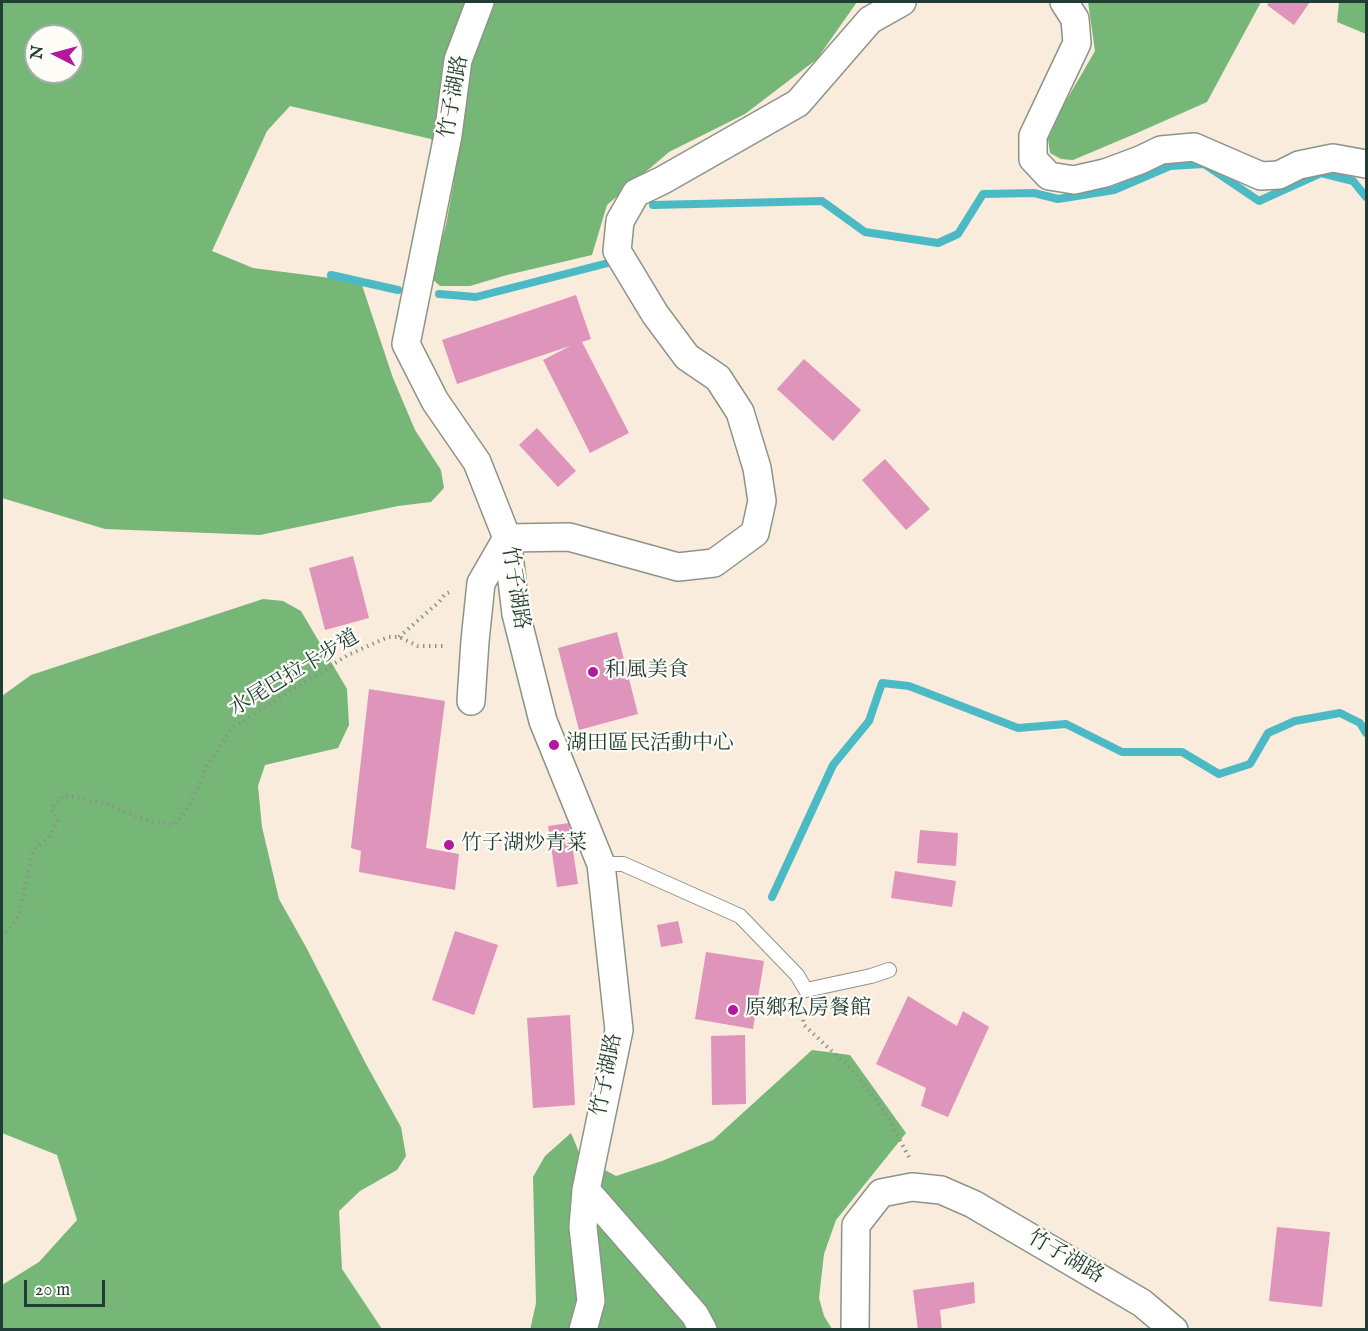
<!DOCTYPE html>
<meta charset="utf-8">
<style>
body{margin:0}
#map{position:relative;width:1368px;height:1331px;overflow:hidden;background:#f9ecdc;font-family:"IM FELL English",serif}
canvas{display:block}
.frame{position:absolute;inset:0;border:3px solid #1f3d34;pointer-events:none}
.north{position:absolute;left:24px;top:24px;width:60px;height:60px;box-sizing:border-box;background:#fdfcf7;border:2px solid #a4b0a9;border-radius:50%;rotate:276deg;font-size:16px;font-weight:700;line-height:24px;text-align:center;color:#1f3d34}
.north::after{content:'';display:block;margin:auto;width:21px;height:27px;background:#b5179e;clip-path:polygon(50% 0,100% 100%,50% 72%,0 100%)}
.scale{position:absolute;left:24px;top:1280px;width:81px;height:27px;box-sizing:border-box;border:3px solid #1f3d34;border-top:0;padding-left:8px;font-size:18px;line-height:21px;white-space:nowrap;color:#1f3d34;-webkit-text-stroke:4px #fdfcf7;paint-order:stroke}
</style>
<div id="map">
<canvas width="1368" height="1331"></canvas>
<div class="frame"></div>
<div class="north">N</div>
<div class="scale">20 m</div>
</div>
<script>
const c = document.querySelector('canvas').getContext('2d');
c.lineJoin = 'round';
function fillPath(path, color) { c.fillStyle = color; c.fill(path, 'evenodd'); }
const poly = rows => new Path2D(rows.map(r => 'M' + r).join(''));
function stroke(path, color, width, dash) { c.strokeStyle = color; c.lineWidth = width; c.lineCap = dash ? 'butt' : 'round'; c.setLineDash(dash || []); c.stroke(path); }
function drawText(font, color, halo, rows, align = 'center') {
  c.font = font + ' "IM FELL English","Noto Serif TC",serif'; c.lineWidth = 4.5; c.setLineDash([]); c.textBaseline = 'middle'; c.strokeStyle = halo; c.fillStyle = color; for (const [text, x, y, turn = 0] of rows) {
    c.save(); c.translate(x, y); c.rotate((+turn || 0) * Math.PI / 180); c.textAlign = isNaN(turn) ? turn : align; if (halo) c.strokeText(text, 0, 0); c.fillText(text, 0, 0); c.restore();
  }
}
fillPath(poly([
 [2,2,857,2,817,59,745,114,669,152,607,205,592,255,507,275,470,286,440,286,431,278,446,225,454,181,431,139,290,106,267,131,212,251,253,268,361,282,393,378,415,430,441,470,444,488,431,502,398,506,260,535,105,529,2,498],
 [36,36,72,36,72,72,36,72],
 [1088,2,1261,2,1207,102,1137,133,1073,160,1061,159,1050,153,1048,139,1063,106,1095,51],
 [1339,2,1366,2,1366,34,1337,22],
 [263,599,283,601,301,611,347,689,349,725,338,748,265,765,258,786,262,827,279,899,306,947,366,1064,401,1127,406,1156,397,1170,360,1191,339,1211,342,1269,382,1329,3,1329,2,1322,2,1285,39,1262,77,1220,57,1155,2,1133,2,696,31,675],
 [812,1050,850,1055,906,1133,836,1220,824,1254,819,1298,824,1316,832,1329,530,1330,536,1303,533,1177,545,1156,571,1133,581,1157,616,1176,662,1161,713,1140]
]), '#76b677');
stroke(poly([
 [653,205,822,201,865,232,938,243,958,234,983,194,1034,193,1058,199,1114,190,1170,166,1204,164,1259,201,1321,173,1353,181,1366,197],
 [331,275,398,290],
 [439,294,476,297,608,263],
 [772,897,833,765,869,721,882,683,909,686,1018,728,1066,724,1122,752,1182,752,1219,774,1250,764,1268,733,1295,721,1340,713,1360,723,1366,733]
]), '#4cbac5', 8);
fillPath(poly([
 [1269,2,1310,2,1294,25,1267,5],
 [576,295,591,339,582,342,629,433,590,453,543,360,570,346,457,384,442,340],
 [804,359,861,410,833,441,777,389],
 [537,428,576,471,558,487,519,445],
 [885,459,930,509,906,530,862,480],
 [353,556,369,618,325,630,309,568],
 [617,632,638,714,579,730,558,648],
 [369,689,445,701,426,848,459,854,455,890,359,872,361,851,351,848],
 [569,823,578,884,557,887,548,826],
 [920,830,958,833,956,866,917,863],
 [895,871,956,881,952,907,891,898],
 [678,921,683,943,661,947,657,925],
 [455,931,498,945,474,1015,432,1000],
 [706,952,764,961,753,1029,695,1019],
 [908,996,957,1026,963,1011,989,1027,948,1117,921,1106,926,1088,876,1064],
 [570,1015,575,1105,533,1108,527,1018],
 [745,1035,746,1104,712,1105,711,1036],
 [1277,1227,1330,1232,1322,1307,1269,1301],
 [974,1282,975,1303,940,1310,942,1330,918,1330,913,1290]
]), '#df94bb');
const service = poly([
 [601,864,623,864,740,916,797,975,806,990,871,976,889,970]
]);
const minor = poly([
 [480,2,458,60,448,135,406,344,435,401,477,462,507,538,516,614,543,721,601,864,619,1030,586,1190,583,1227,591,1301,583,1330],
 [1064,2,1075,19,1077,43,1033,136,1033,159,1049,176,1074,180,1105,173,1140,160,1161,150,1194,147,1261,176,1279,175,1299,165,1333,158,1366,164],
 [507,538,569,537,678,567,714,563,755,533,762,501,757,468,740,412,718,378,687,357,655,314,617,251,620,221,636,193,663,180,798,103,870,20,902,2],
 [471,701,475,641,481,583,507,538],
 [586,1190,695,1315,703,1330],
 [855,1330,856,1225,881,1193,912,1187,941,1190,973,1204,1142,1303,1174,1330]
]);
stroke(service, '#8c9488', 16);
stroke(minor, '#8c9488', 30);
stroke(poly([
 [399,637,439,602,445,594,452,591],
 [2,937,18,917,33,851,49,836,58,820,51,808,64,795,106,804,149,821,174,825,190,805,206,767,232,728,348,655,388,637,399,637,418,646,447,646],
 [801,1008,804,1025,852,1070,885,1112,910,1159]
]), '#8c9488', 4, [1.5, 4.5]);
stroke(service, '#fff', 14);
stroke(minor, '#fff', 27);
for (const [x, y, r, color] of [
 [593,672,6,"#b5179e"],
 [554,745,6,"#b5179e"],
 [449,845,6,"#b5179e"],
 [733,1010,6,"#b5179e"]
]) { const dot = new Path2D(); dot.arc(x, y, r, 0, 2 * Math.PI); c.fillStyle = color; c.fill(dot); stroke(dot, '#fdfcf7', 2); }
drawText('21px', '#1f3d34', '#fdfcf7', [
 ["竹子湖路",455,97,-80],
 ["竹子湖路",514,588,81],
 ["水尾巴拉卡步道",295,674,-31],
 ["竹子湖路",608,1075,-79],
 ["竹子湖路",1065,1258,30]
]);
drawText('21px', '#1f3d34', '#fdfcf7', [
 ["和風美食",605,672],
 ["湖田區民活動中心",566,745],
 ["竹子湖炒青菜",461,845],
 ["原鄉私房餐館",745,1010]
], 'left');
</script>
